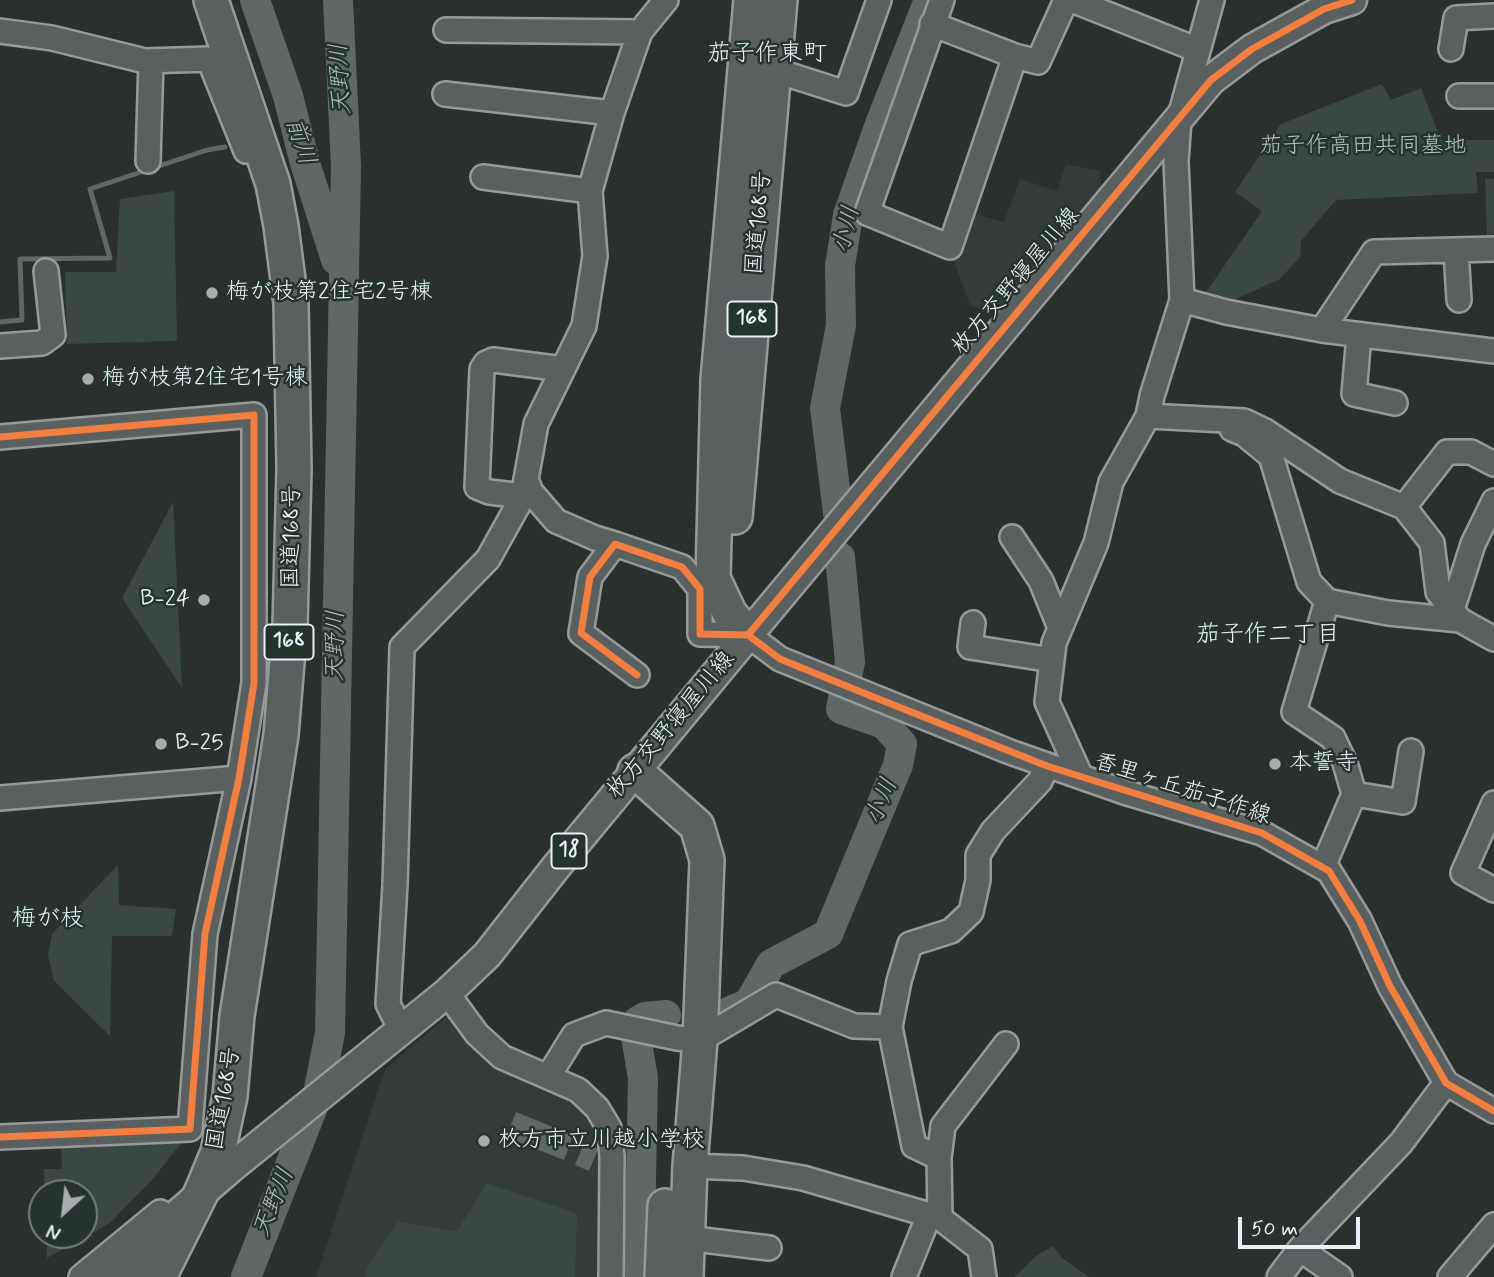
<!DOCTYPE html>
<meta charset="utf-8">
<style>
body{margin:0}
#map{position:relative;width:1494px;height:1277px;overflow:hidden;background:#29302d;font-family:Mynerve,sans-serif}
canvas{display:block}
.north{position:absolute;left:28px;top:1179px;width:70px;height:70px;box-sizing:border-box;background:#26332d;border:2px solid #747f7e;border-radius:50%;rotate:207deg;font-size:19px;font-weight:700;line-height:28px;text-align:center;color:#e8f1f8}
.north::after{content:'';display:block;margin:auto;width:24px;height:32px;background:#a5adb1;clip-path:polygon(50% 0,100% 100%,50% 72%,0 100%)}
.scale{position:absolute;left:1238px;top:1217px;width:122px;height:32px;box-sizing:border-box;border:4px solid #e8f1f8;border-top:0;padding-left:9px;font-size:21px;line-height:24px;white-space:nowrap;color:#e8f1f8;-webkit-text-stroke:5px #26332d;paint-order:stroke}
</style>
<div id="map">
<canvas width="1494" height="1277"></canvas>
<div class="north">N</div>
<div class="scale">50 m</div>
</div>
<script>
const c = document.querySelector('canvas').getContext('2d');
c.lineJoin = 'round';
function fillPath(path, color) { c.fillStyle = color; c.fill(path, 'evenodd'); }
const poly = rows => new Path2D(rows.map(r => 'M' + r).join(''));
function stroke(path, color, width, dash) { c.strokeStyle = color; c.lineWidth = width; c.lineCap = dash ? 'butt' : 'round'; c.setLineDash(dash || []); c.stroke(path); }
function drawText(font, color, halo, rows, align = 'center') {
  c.font = font + ' Mynerve,"Klee One",sans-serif'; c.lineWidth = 5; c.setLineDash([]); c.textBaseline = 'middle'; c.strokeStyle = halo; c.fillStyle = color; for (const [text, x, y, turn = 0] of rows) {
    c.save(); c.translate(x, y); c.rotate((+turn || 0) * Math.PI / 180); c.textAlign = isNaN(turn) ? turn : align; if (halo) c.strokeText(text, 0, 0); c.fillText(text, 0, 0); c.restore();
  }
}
fillPath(poly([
 [1066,164,1100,171,1101,195,1002,316,970,305,952,256,970,213,1004,222,1020,179,1057,191],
 [453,1012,576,1093,605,1128,606,1277,316,1277,385,1069]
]), '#323d38');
fillPath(poly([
 [1382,84,1391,100,1421,88,1441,140,1494,140,1494,172,1476,172,1478,193,1336,200,1301,241,1300,257,1280,279,1227,303,1202,298,1262,211,1235,192,1281,124],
 [1485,178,1494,179,1494,234,1487,235],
 [174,191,177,341,67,344,65,272,116,272,120,199],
 [173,502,182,688,122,598],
 [118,865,119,905,176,909,172,936,112,936,110,1036,54,981,48,955,52,934],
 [188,1135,151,1181,110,1223,47,1258,46,1235,84,1235,84,1193,45,1193,44,1169,62,1169,61,1140],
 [487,1183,577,1213,575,1277,365,1277,369,1263,398,1222,457,1231],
 [1053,1246,1062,1258,1089,1277,1014,1277,1036,1256]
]), '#3b4743');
fillPath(poly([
 [516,1112,573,1135,564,1160,506,1137],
 [584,1143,598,1149,589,1171,575,1165]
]), '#5e6967');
stroke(poly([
 [0,322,22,320,20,259,110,258,90,189,207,150,225,147]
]), '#5e6967', 5);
stroke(poly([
 [255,0,288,96,305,163,336,260],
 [838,513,825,408,841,325,840,266,848,215,880,124,929,0],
 [721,1015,749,1003,771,964,828,934,898,765,902,744,884,724,841,709,850,662,840,557],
 [638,1021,645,1017,666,1015],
 [636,1037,643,1078,639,1277],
 [246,1277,318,1094,330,1033,346,166,338,0]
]), '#5e6967', 30);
const minor = poly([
 [942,0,867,213,950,247,1015,56,1038,62,1066,0],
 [1072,0,1198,50],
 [932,24,1015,56],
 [446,30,640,32],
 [0,31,52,38,145,61,209,59,246,151],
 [1451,49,1456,18,1494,16],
 [774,70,846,93,879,0],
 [445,94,612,113],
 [1459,96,1494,96],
 [148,161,151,61],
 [483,177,590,191],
 [1456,250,1459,300],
 [1182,300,1226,312,1322,330,1494,351],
 [1322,330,1374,252,1494,249],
 [1359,335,1354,394,1395,403],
 [0,346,42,343,53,335,46,271],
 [1148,416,1244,421,1265,431,1340,481,1404,507,1432,543,1438,592,1460,620,1494,639],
 [1232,429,1244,434,1271,456,1309,582,1327,601,1388,613,1460,620],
 [0,437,254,415,254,683,239,778,205,934,190,1129,0,1137],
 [526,479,531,492,556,521,595,538,615,544],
 [523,496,489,492,477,487,482,369,486,363,493,360,563,369],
 [1404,507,1447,452,1471,452,1494,464],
 [1012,537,1041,581,1060,628],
 [1452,610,1473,544,1494,501],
 [973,623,970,647,1052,660],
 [637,675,581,633,590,577,615,544,682,567,700,589,700,634,748,635,780,659,1010,752,1124,792,1262,833,1329,871,1360,921,1390,986,1446,1083,1494,1111],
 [1081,777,1047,702,1054,643,1096,543,1111,482,1148,416,1152,396,1182,300,1176,161,1179,120,1212,0],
 [1354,794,1403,802,1411,751],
 [0,798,239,778],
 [1494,803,1463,873,1494,890],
 [1323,867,1354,794,1345,763,1333,738,1294,712,1327,601],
 [447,993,477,1034,502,1057,578,1090,597,1108,609,1128,612,1156,611,1277],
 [890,1027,914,1146,939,1158,940,1218],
 [401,1030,388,1004,395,885,402,647,488,559,523,496,536,424,584,326,595,256,590,191,612,113,640,32,666,0],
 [548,1077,574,1035,606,1023,677,1038,700,1040,776,995,854,1026,890,1027,899,981,910,944,951,931,971,912,978,880,978,855,993,831,1040,781,1047,766],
 [939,1158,943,1126,1006,1044],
 [690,1166,743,1168,803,1178,940,1218,980,1249,984,1277],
 [686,1238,769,1248],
 [1300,1249,1340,1277],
 [81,1277,160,1212],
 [132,1277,150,1260,165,1241],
 [904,1277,929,1215],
 [1279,1277,1300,1249,1401,1143,1446,1083],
 [1450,1277,1494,1225]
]);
const major = poly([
 [105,1277,232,1167,447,993,487,955,556,867,748,635,1211,80,1252,49,1324,9,1352,0]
]);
const highway = poly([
 [735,517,780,0],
 [748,635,730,614,713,578,718,380,751,0],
 [635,771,697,826,707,860,700,1040,690,1166,686,1277],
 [159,1277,201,1193,218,1152,230,1096,237,1016,281,735,290,626,294,469,291,303,281,226,273,184,211,0],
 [662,1277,665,1206]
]);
stroke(minor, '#959a9a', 28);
stroke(major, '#959a9a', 33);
stroke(highway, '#959a9a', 38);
stroke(minor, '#5a6060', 23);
stroke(major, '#5a6060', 28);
stroke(highway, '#5a6060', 33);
stroke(poly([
 [0,437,254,415,254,683,239,778,205,934,190,1129,0,1137],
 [748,635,780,659,861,692,1047,766,1262,833,1329,871,1360,921,1390,986,1446,1083,1494,1111],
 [748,635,1211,80,1252,49,1324,9,1352,0],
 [637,675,581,633,590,577,615,544,682,567,700,589,700,634,748,635]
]), '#f27e40', 7);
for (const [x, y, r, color] of [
 [212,293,7,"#a5adb1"],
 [88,379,7,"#a5adb1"],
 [204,600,7,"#a5adb1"],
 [161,744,7,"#a5adb1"],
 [1275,764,7,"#a5adb1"],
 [484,1141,7,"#a5adb1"]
]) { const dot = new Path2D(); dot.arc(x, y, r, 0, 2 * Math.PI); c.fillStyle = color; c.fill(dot); stroke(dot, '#26332d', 2.5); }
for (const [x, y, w] of [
 [752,319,49],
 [289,642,49],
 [569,851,35]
]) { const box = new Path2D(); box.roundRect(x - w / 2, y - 17.5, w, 35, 5); c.fillStyle = '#26332d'; c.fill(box); stroke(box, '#e8f1f8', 2); }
drawText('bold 21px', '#e8f1f8', null, [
 ["168",752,319],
 ["168",289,642],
 ["18",569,851]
]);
drawText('23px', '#b5bfc3', '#26332d', [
 ["茄子作高田共同墓地",1363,147]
]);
drawText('23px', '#e8f1f8', '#26332d', [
 ["国道168号",760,223,-85],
 ["枚方交野寝屋川線",1017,282,-50],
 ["国道168号",293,537,-89],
 ["枚方交野寝屋川線",672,726,-50],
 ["香里ヶ丘茄子作線",1182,790,18],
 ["国道168号",225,1099,-80]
]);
drawText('23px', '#e8f1f8', '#26332d', [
 ["梅が枝第2住宅2号棟",226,293],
 ["梅が枝第2住宅1号棟",102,379],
 ["B-24",190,600,"right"],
 ["B-25",175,744],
 ["本誓寺",1289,764],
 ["枚方市立川越小学校",498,1141]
], 'left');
drawText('24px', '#e8f1f8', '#26332d', [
 ["茄子作東町",767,55],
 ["茄子作二丁目",1268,636],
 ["梅が枝",48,920]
]);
drawText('italic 24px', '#b3bdc0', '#26332d', [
 ["天野川",342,79,-93],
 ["前川",299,142,72],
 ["小川",848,230,-77],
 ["天野川",337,646,-89],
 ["小川",883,802,-68],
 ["天野川",275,1203,-68]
]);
</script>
